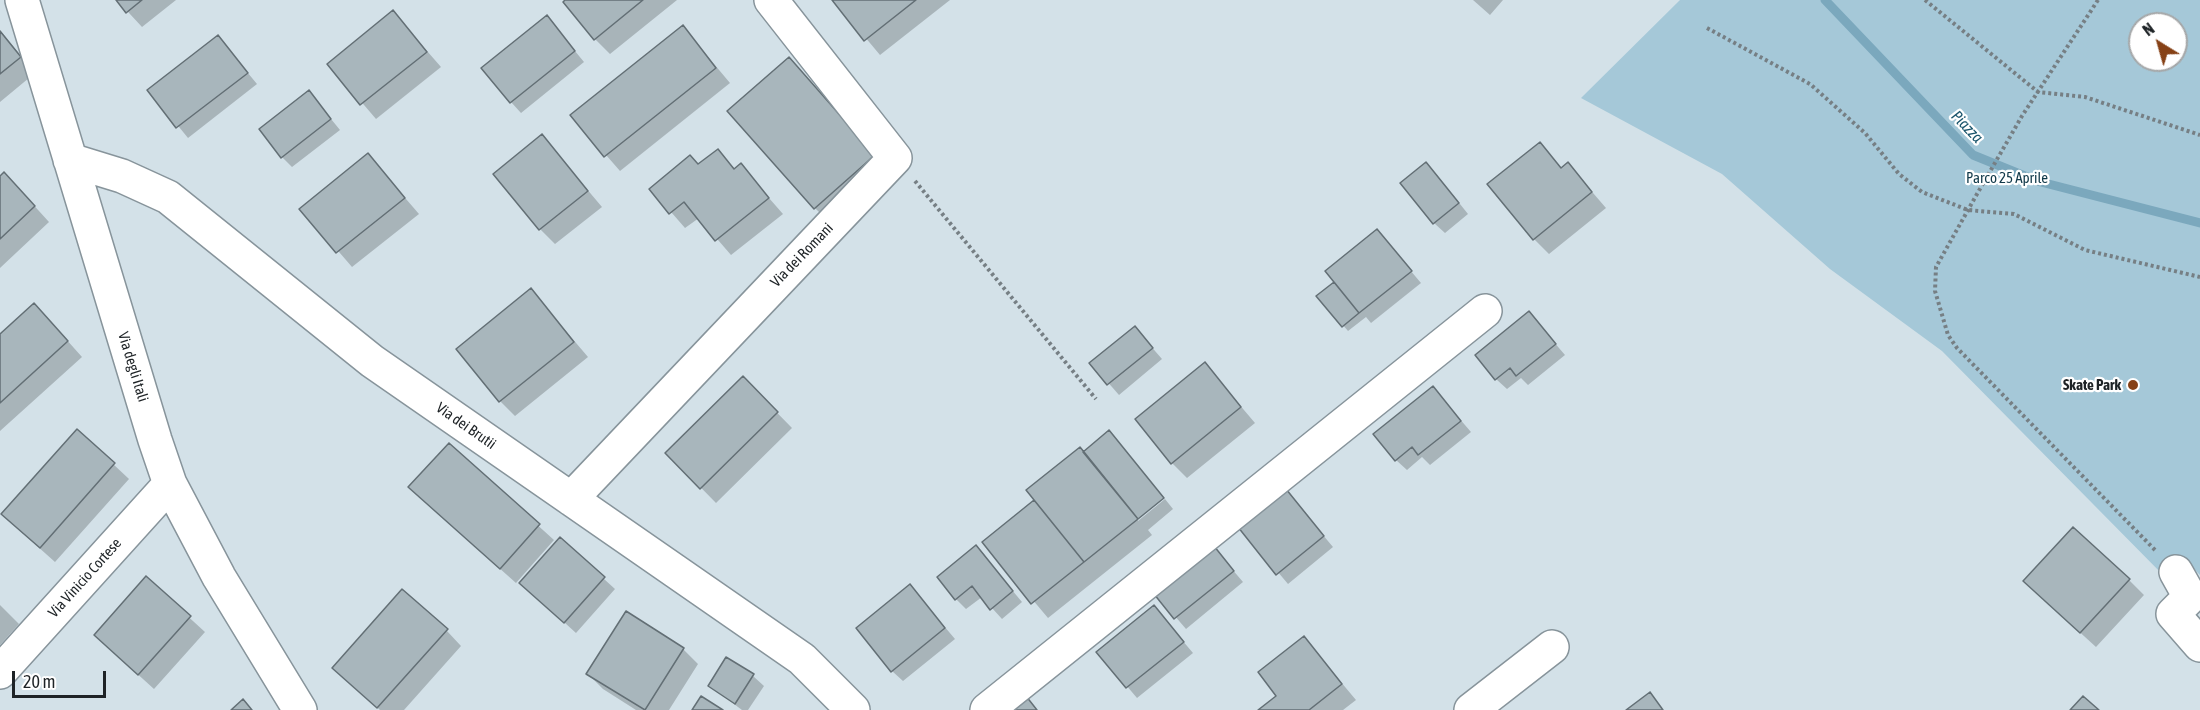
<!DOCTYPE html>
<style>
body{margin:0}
#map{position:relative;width:2200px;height:710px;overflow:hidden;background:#d3e1e8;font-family:"Asap Condensed",sans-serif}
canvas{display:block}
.north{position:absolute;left:2128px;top:12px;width:60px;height:60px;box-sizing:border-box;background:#fff;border:2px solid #a5a7a8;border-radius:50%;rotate:323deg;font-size:16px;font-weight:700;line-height:24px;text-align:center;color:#1e2326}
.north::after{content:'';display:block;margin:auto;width:21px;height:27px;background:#864116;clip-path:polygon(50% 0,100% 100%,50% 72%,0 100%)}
.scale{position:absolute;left:12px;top:671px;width:94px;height:27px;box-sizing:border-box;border:3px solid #1e2326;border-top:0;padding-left:8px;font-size:18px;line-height:21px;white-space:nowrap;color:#1e2326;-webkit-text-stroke:4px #fff;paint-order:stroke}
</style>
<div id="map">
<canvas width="2200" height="710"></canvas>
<div class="north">N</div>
<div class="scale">20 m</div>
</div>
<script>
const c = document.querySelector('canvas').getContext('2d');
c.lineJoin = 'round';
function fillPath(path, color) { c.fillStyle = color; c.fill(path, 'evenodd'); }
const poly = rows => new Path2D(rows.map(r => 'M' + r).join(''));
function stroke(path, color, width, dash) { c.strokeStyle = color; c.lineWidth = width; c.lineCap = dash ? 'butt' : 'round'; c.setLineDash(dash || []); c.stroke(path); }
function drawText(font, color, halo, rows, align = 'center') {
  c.font = font + ' "Asap Condensed",sans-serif'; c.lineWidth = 4.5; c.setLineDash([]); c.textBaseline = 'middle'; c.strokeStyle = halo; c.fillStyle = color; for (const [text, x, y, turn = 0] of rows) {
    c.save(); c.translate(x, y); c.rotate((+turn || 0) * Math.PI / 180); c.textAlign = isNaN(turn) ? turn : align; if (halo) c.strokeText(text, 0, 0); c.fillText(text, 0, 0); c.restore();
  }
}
fillPath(poly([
 [1680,0,2200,0,2200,575,2187,562,2168,580,1942,351,1830,269,1722,174,1581,98],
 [2140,24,2176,24,2176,60,2140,60]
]), '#a5c8d8');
fillPath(poly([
 [117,0,176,0,142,27],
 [567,0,677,0,610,54,595,39],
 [834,0,950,0,880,55],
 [1473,0,1503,0,1490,15],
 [393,12,441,67,376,119,329,64],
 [547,17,584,62,521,113,511,102],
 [683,27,730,83,620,171,572,116],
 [0,30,35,73,0,102],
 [218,37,257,84,188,138,149,90],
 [789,59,889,171,830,223,815,208],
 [309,92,340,130,292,167,282,157],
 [542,136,602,207,555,244,540,229],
 [1540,144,1562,169,1568,164,1606,208,1549,254,1534,239],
 [717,151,735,169,740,165,783,214,731,255,699,218,685,228,651,189,698,166],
 [368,155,419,214,352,267,302,209],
 [1436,174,1468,214,1445,233,1434,223],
 [0,178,19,189,49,222,0,268],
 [1377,231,1421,283,1371,323,1366,317,1348,331,1318,296,1334,284],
 [531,290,588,357,515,416,500,401],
 [1529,313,1565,355,1528,385,1521,378,1507,389,1496,379],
 [49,320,82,357,0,431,0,336],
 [1135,328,1162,359,1119,395,1091,363],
 [1205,364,1255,423,1187,478,1172,463],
 [743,378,792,428,716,503,667,453],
 [1433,388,1471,432,1430,465,1422,457,1407,470,1396,460],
 [78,431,129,479,55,562,18,529],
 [1109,432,1163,497,1138,517,1138,521,1165,499,1173,509,1148,530,1152,535,1048,618,984,542,1036,500],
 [449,445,554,540,516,583,425,502],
 [1286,491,1333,547,1288,584,1240,527],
 [560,539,615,589,576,633,532,593],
 [976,547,1022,602,1002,619,982,597,966,609,956,599],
 [1214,548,1243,582,1186,629,1156,594],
 [147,579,205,632,154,689,111,650],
 [2129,580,2144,595,2096,647,2040,596],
 [910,586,955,639,903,681,892,671],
 [0,605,19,624,0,645],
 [1154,607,1193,653,1137,698,1098,652],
 [447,631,461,646,404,710,380,710,349,682],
 [1304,638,1356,700,1343,710,1261,710,1278,696],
 [683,649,698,664,669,710,636,710,603,689,588,674],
 [727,659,753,676,764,686,748,710,742,710,710,686]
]), '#0003');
stroke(poly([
 [1825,0,1973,155,2037,181,2200,223]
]), '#7ba8bd', 9);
const building = poly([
 [116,0,142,0,126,13,116,0],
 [565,0,643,0,594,40,563,2,565,0],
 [832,0,916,0,864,41,832,0],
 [393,10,427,52,360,105,327,64,393,10],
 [547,15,575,51,510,103,481,68,547,15],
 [683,25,716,68,604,157,570,115,683,25],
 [0,31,21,57,0,74,0,31],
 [218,35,248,73,176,128,147,90,218,35],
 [789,57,875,155,814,209,727,111,789,57],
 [309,90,331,119,281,158,259,129,309,90],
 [542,134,588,191,539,230,493,174,542,134],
 [1540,142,1561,168,1568,162,1592,192,1533,240,1487,184,1540,142],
 [718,149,734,169,741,163,769,198,715,241,684,202,669,214,649,189,690,155,698,164,718,149],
 [368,153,405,198,336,253,299,209,368,153],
 [1426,162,1459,203,1433,224,1400,183,1426,162],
 [4,172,35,206,0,239,0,176,4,172],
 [1377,229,1412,271,1359,313,1325,271,1377,229],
 [1334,282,1359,313,1342,327,1316,296,1334,282],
 [531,288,574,342,499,402,456,349,531,288],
 [34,303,68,341,0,403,0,334,34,303],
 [1529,311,1556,344,1516,376,1510,368,1495,380,1475,355,1529,311],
 [1135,326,1153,348,1107,385,1089,363,1135,326],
 [1205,362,1241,407,1171,464,1135,419,1205,362],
 [743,376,778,412,700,489,665,453,743,376],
 [1433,386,1461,421,1418,455,1412,447,1395,461,1373,434,1433,386],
 [77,429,115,463,40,548,1,514,77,429],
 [1109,430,1164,498,1138,519,1083,452,1109,430],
 [449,443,540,524,500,569,408,487,449,443],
 [1080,447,1138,519,1084,562,1026,490,1080,447],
 [1286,489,1324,536,1276,575,1238,527,1286,489],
 [1034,500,1084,562,1031,604,982,542,1034,500],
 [2073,527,2130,579,2080,633,2023,581,2073,527],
 [560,537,605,577,564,623,519,583,560,537],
 [976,545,1013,591,990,610,972,586,955,600,937,577,976,545],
 [1214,546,1234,571,1174,619,1154,594,1214,546],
 [146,576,191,616,138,675,94,635,146,576],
 [910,584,945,628,891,672,856,628,910,584],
 [402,589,448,629,377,708,332,668,402,589],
 [1154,605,1184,642,1126,688,1096,652,1154,605],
 [626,611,684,648,645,710,586,674,626,611],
 [1304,636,1342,684,1309,710,1258,710,1276,696,1258,672,1304,636],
 [726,657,754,674,735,704,708,686,726,657],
 [1650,692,1663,710,1626,710,1650,692],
 [701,696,723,710,692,710,701,696],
 [1026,696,1037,710,1009,710,1026,696],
 [2083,696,2099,710,2070,710,2083,696],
 [243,699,252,710,231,710,243,699]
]);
fillPath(building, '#a8b6bc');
stroke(building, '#636f75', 1.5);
const minor = poly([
 [22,0,155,440,170,484,219,577,300,710],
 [70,160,122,176,168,197,372,361,802,659,853,710],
 [571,499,895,158,771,0],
 [2176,572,2190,597,2173,614,2200,645],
 [0,672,170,484],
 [987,710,1485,311],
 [1471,710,1552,647]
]);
stroke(minor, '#87949b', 36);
stroke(poly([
 [1925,0,2038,92,2085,97,2200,135],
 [2098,0,2022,116,1977,194,1936,267,1935,291,1948,335,1957,348,2155,550],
 [1707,28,1810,84,1865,133,1899,174,1922,192,1968,210,2014,214,2085,250,2200,277],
 [915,181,1096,399]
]), '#767f84', 4, [3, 3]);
stroke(minor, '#fff', 33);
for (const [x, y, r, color] of [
 [2133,385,6,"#864116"]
]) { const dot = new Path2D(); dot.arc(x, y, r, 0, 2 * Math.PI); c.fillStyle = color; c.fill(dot); stroke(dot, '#fff', 2); }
drawText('15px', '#113949', '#fff', [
 ["Parco 25 Aprile",2007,178]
]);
drawText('15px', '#1e2326', '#fff', [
 ["Via dei Romani",802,255,-46],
 ["Via degli Itali",133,367,73],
 ["Via dei Brutii",466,426,35],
 ["Via Vinicio Cortese",85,578,-48]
]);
drawText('bold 15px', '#1e2326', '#fff', [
 ["Skate Park",2121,385]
], 'right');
drawText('italic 16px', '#1b556c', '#fff', [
 ["Piazza",1967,127,46]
]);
</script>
